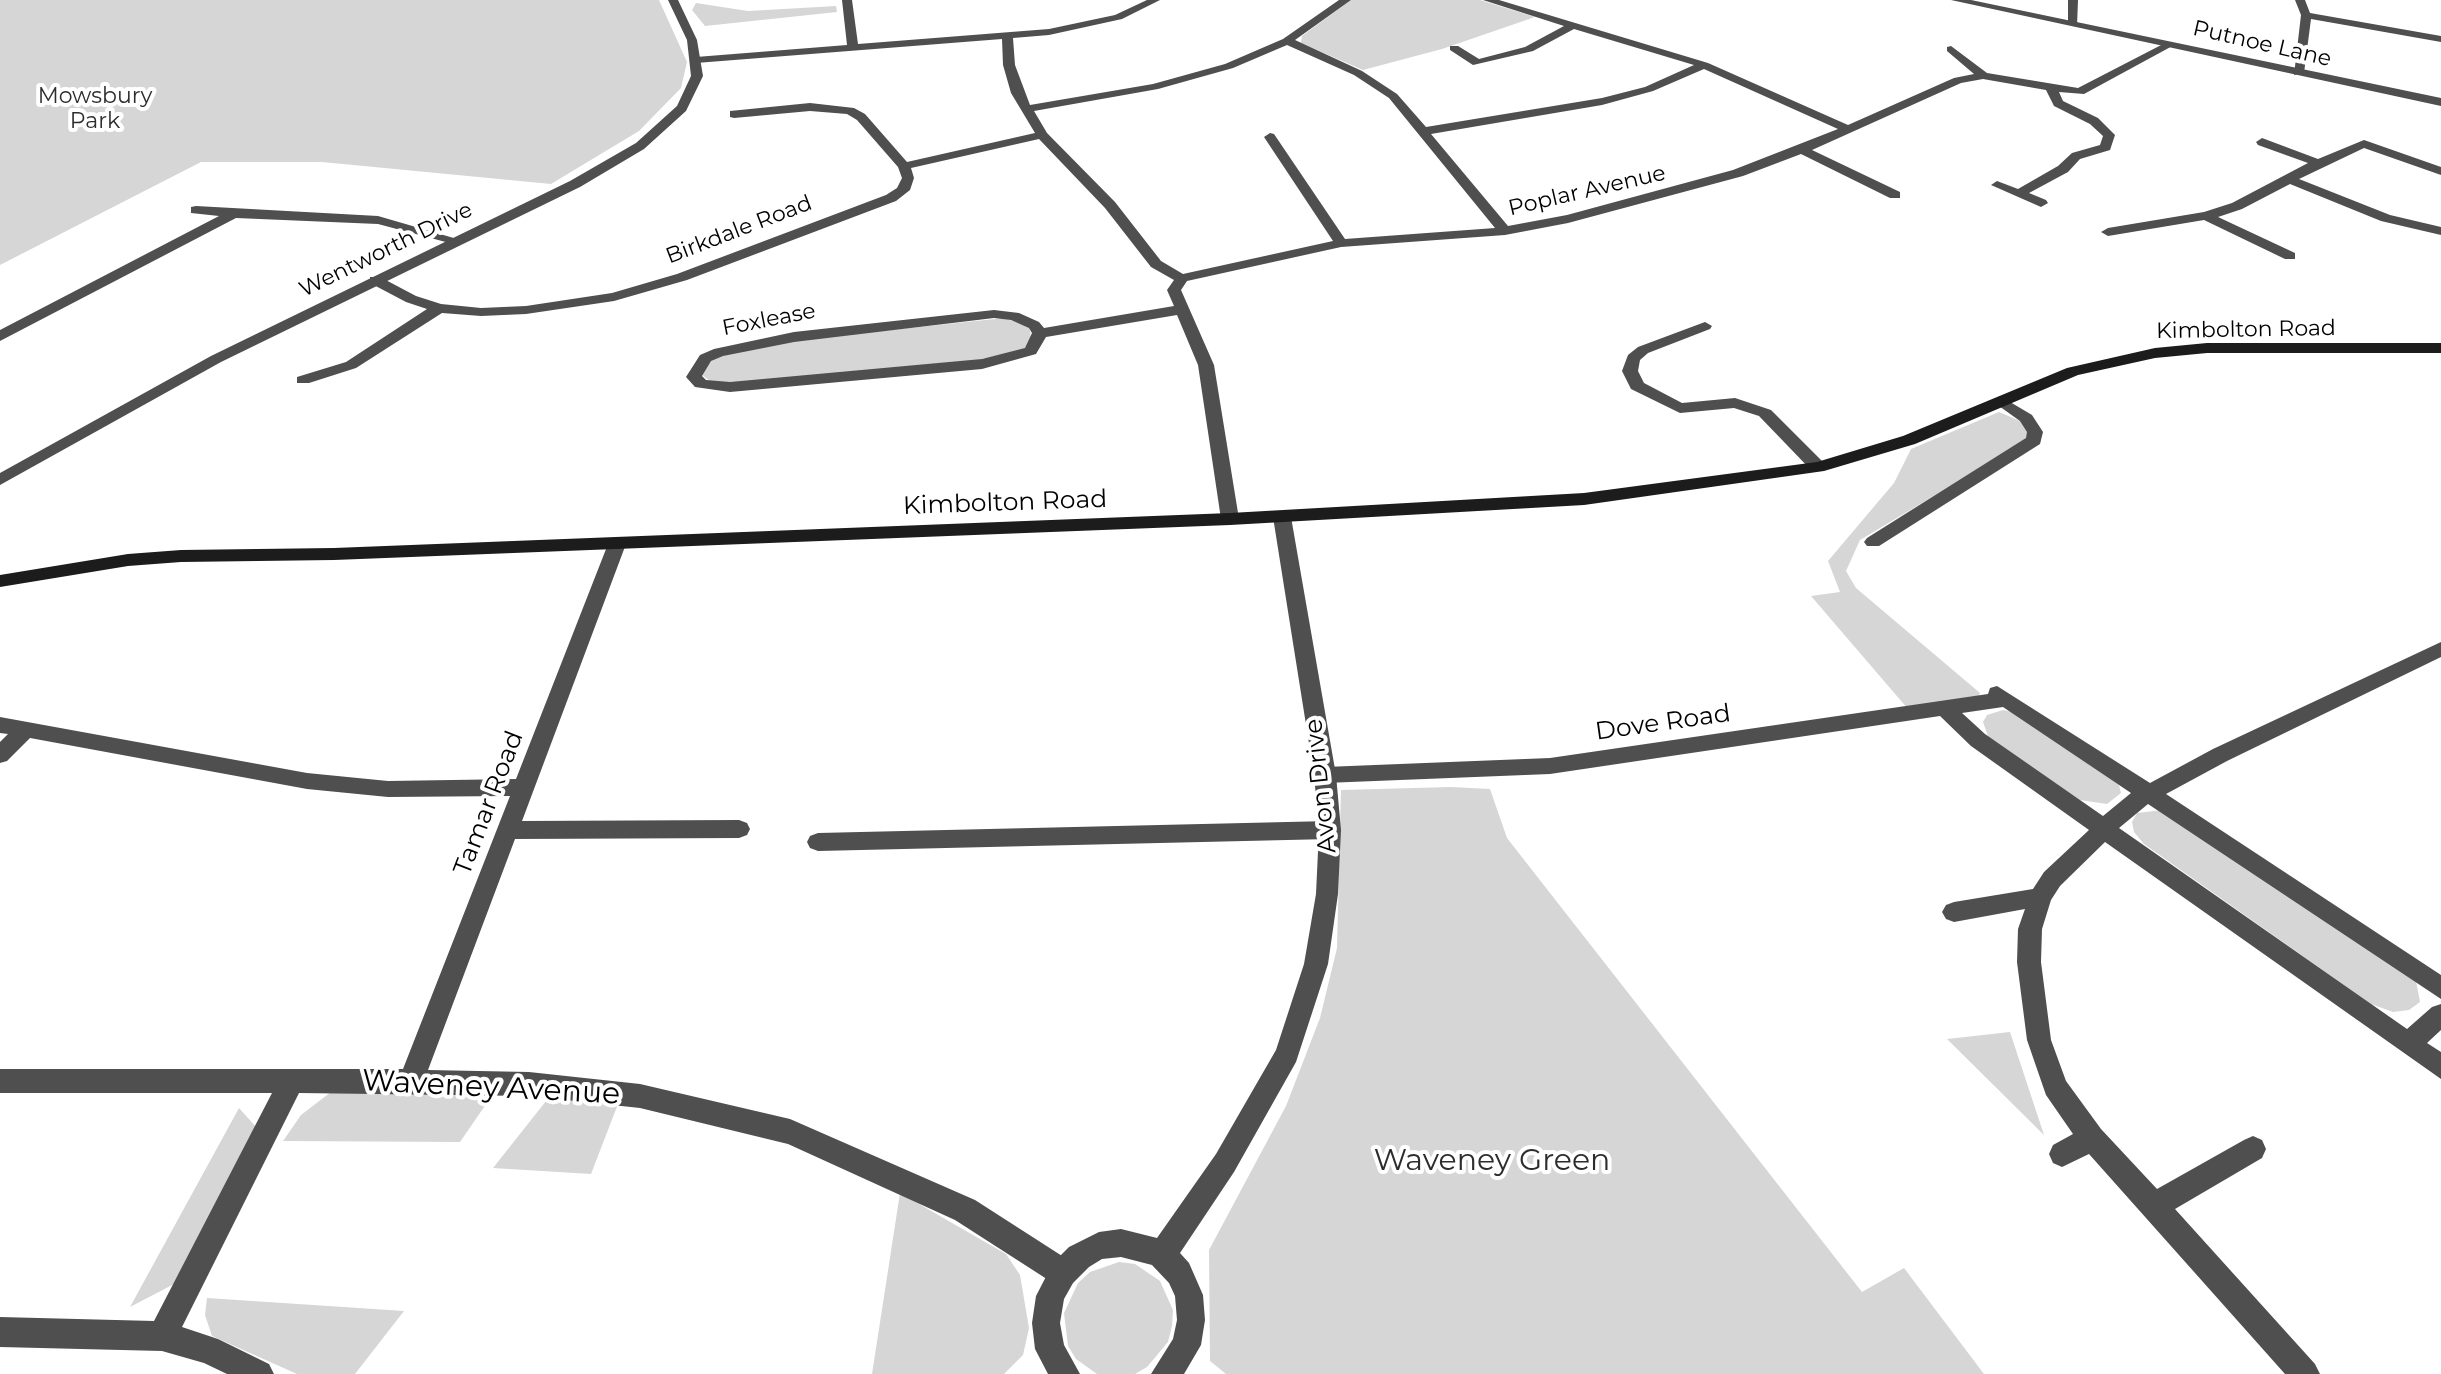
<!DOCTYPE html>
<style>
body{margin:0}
canvas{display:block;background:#fff}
</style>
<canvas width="2441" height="1374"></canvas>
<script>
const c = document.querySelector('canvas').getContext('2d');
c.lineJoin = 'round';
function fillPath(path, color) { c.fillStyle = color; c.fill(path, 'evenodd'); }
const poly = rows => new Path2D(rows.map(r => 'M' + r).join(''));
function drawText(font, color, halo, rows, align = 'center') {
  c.font = font + ' Montserrat,sans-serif'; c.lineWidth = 8; c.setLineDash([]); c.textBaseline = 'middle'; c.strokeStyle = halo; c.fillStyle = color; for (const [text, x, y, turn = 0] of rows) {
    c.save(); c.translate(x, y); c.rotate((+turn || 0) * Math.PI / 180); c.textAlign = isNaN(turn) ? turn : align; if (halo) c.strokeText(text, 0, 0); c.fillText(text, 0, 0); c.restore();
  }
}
fillPath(poly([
 [0,0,659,0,687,62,681,88,639,131,551,184,322,162,201,162,0,265],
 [1351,0,1480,0,1535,17,1442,49,1363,70,1301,43,1302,36],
 [696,3,748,11,836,6,837,12,705,26,692,10],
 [1004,318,1030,327,1031,342,1023,350,977,360,730,383,711,382,701,374,707,362,724,355,797,340],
 [1999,412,2027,424,2029,439,1860,540,1846,571,1856,588,1980,693,1978,698,1908,709,1811,596,1840,592,1828,561,1894,483,1911,449],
 [2003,710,2013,712,2119,785,2121,793,2107,804,2080,800,1989,739,1983,722,1987,715],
 [1451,787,1490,789,1507,838,1862,1292,1904,1268,1984,1374,1226,1374,1210,1361,1209,1250,1286,1106,1320,1018,1337,948,1341,790],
 [2162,810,2416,981,2420,1002,2409,1010,2393,1012,2371,1004,2144,844,2134,832,2132,822,2137,813],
 [2010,1032,2044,1135,1947,1039],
 [331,1092,493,1094,460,1142,283,1141,301,1115],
 [550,1096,618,1104,591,1174,493,1168],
 [239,1108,257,1128,176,1283,130,1307],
 [900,1193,1006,1254,1020,1275,1029,1328,1023,1355,1004,1374,872,1374],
 [1119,1262,1135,1264,1160,1281,1173,1310,1172,1326,1168,1342,1147,1367,1135,1374,1097,1374,1076,1359,1068,1346,1064,1313,1078,1283,1090,1272],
 [207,1298,404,1311,355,1374,297,1374,212,1336,205,1315]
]), '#d6d6d6');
fillPath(poly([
 [842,0,852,0,858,44,1049,29,1115,15,1147,0,1160,0,1122,19,1049,35,1013,38,1015,65,1030,105,1153,84,1225,64,1283,39,1339,0,1351,0,1295,40,1362,71,1397,94,1426,127,1602,98,1645,87,1694,65,1574,29,1533,51,1473,65,1450,50,1450,46,1458,46,1479,59,1525,47,1564,26,1483,0,1499,0,1708,63,1848,125,1954,78,1974,74,1947,51,1947,47,1951,46,1987,73,2078,88,2167,42,2176,44,2084,94,2059,92,2063,101,2098,118,2115,135,2110,150,2080,159,2068,172,2029,193,2046,200,2048,203,2041,207,1991,185,1997,181,2018,189,2058,166,2072,153,2100,145,2103,136,2090,124,2054,106,2046,90,1983,79,1961,83,1812,150,1900,192,1900,198,1890,198,1801,154,1743,176,1568,223,1505,235,1341,247,1187,281,1181,290,1214,365,1239,519,1230,525,1221,519,1198,365,1177,315,1046,337,1036,354,982,369,730,392,695,387,686,377,700,355,714,349,794,332,994,310,1019,313,1039,322,1044,328,1174,306,1167,290,1174,280,1151,267,1105,208,1039,139,911,168,914,178,910,190,896,201,687,280,614,301,526,314,481,316,442,313,356,368,309,383,297,383,297,377,346,362,427,309,406,302,370,283,370,277,380,277,416,296,441,304,481,308,526,306,612,293,677,274,886,195,897,188,902,178,898,167,857,120,847,114,810,111,734,118,730,117,730,111,810,103,854,108,865,114,907,162,1035,133,1011,93,1003,65,1002,39,696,63,690,60,696,57,847,45,842,0],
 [1287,45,1354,75,1389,98,1495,228,1345,239,1274,134,1270,133,1264,137,1333,241,1183,274,1161,261,1115,202,1047,133,1034,111,1158,89,1233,68,1287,45],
 [1704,69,1838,129,1733,170,1567,215,1508,226,1431,134,1602,105,1653,91,1704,69],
 [994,318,1011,320,1029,328,1032,333,1025,348,982,359,730,382,706,380,702,376,711,361,723,356,794,342,994,318],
 [2068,0,2078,0,2077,26,2068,24,2068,0],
 [2295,0,2305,0,2310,13,2441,36,2441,42,2311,19,2304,73,2294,75,2301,15,2295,0],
 [2262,138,2318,159,2364,140,2441,167,2441,175,2364,148,2299,179,2390,215,2441,227,2441,235,2381,221,2290,184,2242,209,2218,217,2295,253,2295,259,2285,259,2204,220,2108,236,2101,232,2108,228,2204,212,2232,203,2308,163,2258,145,2256,142,2262,138],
 [196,206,378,216,464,241,457,245,378,224,236,218,0,341,0,330,219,216,191,213,191,207,196,206],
 [1705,322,1712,326,1710,329,1648,353,1640,360,1638,371,1644,383,1682,403,1735,398,1771,410,1824,463,1824,471,1812,471,1759,416,1734,408,1680,413,1631,389,1622,371,1628,355,1638,347,1705,322],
 [2000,396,2032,415,2043,432,2040,444,1879,546,1867,546,1864,542,1867,538,2026,438,2027,432,2020,421,1992,401,2000,396],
 [617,538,626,544,522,821,739,820,747,823,750,829,747,835,739,838,515,839,428,1070,529,1072,640,1084,790,1119,975,1200,1073,1263,1077,1273,1073,1283,1063,1287,1053,1283,955,1220,788,1144,640,1108,529,1096,299,1093,182,1327,218,1339,269,1364,274,1374,227,1374,204,1363,162,1351,0,1347,0,1317,154,1321,272,1093,0,1093,0,1069,403,1069,510,796,388,797,307,789,30,738,7,761,0,763,0,742,8,734,0,733,0,717,307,773,388,781,516,779,608,544,617,538],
 [2441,642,2441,657,2227,761,2166,794,2441,975,2441,999,2148,804,2119,828,2407,1029,2432,1007,2441,1004,2441,1030,2427,1043,2441,1052,2441,1079,2105,842,2060,886,2051,900,2042,929,2041,962,2051,1040,2066,1081,2101,1129,2157,1189,2244,1140,2253,1136,2262,1140,2266,1149,2262,1158,2175,1209,2315,1364,2320,1374,2285,1374,2089,1154,2062,1167,2053,1163,2049,1154,2053,1145,2073,1134,2046,1095,2027,1040,2017,962,2018,929,2025,909,1954,922,1946,919,1942,912,1946,905,1954,902,2033,889,2044,872,2089,830,1971,746,1940,716,1550,774,1325,783,1317,781,1314,775,1317,769,1325,767,1550,758,1988,694,1990,688,1997,686,2150,783,2213,749,2441,642],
 [2003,707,2131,793,2103,816,1985,734,1962,713,2003,707],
 [1330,821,1338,824,1341,830,1338,836,1330,839,818,851,810,848,807,842,810,836,818,833,1330,821]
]), '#4f4f4f');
fillPath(poly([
 [668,0,678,0,697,40,703,76,686,111,644,149,580,187,221,362,0,485,0,473,211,356,570,181,636,143,677,106,691,76,687,40,668,0],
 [1951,0,1971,0,2441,98,2441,106,1951,0],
 [1282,511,1291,517,1336,775,1341,830,1338,894,1328,964,1296,1062,1234,1172,1180,1253,1189,1263,1203,1295,1205,1320,1201,1345,1184,1374,1151,1374,1173,1339,1177,1320,1175,1296,1169,1283,1152,1265,1121,1257,1102,1259,1089,1267,1073,1283,1064,1299,1060,1323,1064,1345,1080,1374,1048,1374,1035,1349,1032,1323,1036,1296,1053,1263,1069,1247,1099,1232,1121,1229,1157,1238,1216,1154,1276,1050,1304,964,1316,894,1319,830,1314,775,1273,517,1282,511]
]), '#4f4f4f');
fillPath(poly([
 [2207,343,2441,343,2441,353,2207,353,2155,358,2078,375,1915,444,1824,471,1584,505,1230,525,334,560,181,562,128,566,0,587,0,575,128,554,181,550,334,548,1230,513,1584,493,1817,462,1903,436,2067,368,2155,348,2207,343]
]), '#1c1c1c');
drawText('22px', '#000', '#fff', [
 ["Putnoe Lane",2262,44,13],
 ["Poplar Avenue",1587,191,-13],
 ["Birkdale Road",739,230,-21],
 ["Wentworth Drive",386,250,-26],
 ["Foxlease",769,320,-11],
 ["Kimbolton Road",2246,330,-1]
]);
drawText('22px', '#2d2d2d', '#fff', [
 ["Mowsbury",95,97],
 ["Park",95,122]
]);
drawText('25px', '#000', '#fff', [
 ["Kimbolton Road",1005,503,-2],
 ["Dove Road",1663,723,-8],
 ["Avon Drive",1321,786,-96],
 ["Tamar Road",489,803,-69]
]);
drawText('30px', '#000', '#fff', [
 ["Waveney Avenue",491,1088,3]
]);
drawText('30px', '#2d2d2d', '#fff', [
 ["Waveney Green",1492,1161]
]);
</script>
